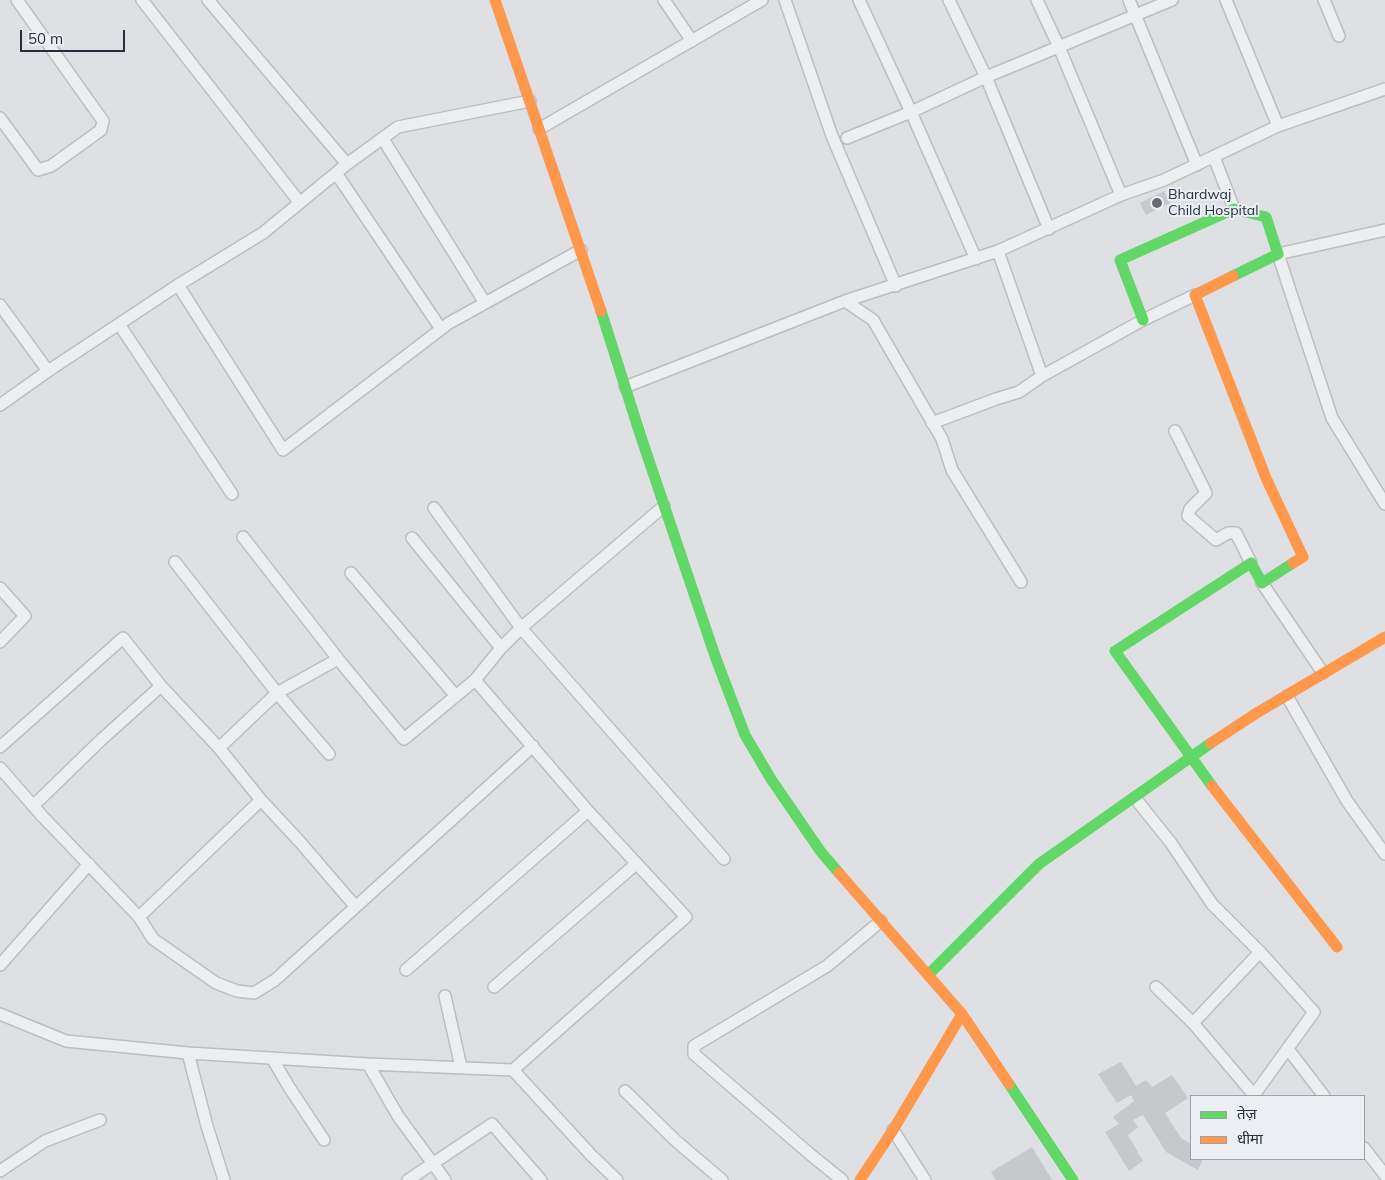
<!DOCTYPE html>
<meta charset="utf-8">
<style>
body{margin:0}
#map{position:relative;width:1385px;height:1180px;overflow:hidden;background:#dee0e3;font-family:Mulish,"Noto Sans Devanagari",sans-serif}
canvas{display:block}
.legend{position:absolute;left:1190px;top:1095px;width:175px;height:65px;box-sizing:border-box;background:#ebeff3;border:1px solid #9ca2a9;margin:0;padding:6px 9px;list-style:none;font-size:15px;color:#262f3b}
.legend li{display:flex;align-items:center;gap:10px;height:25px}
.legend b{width:25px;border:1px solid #9ca2a9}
.scale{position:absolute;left:20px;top:30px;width:105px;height:22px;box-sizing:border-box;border:2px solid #262f3b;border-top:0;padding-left:6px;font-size:15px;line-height:18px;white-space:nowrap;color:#262f3b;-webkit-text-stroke:4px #ebeff3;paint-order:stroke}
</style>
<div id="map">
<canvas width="1385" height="1180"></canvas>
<ul class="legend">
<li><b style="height:6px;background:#63d668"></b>तेज़</li>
<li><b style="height:6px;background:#ff974d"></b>धीमा</li>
</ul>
<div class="scale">50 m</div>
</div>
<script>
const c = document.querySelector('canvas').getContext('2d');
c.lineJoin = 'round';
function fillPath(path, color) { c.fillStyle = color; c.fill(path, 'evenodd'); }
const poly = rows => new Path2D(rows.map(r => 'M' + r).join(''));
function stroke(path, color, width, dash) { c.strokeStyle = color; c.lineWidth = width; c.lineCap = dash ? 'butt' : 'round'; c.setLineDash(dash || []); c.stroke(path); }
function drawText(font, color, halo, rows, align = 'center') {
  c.font = font + ' Mulish,sans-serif'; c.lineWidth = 4; c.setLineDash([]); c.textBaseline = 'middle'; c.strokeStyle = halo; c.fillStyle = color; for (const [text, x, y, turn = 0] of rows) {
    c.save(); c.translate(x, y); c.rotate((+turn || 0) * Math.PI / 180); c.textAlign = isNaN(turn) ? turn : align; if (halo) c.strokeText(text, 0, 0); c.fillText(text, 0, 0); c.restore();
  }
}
fillPath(poly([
 [1164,191,1170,203,1146,215,1140,203],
 [1121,1062,1136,1086,1146,1080,1152,1087,1172,1075,1188,1098,1165,1113,1181,1138,1191,1144,1191,1159,1203,1159,1198,1170,1166,1152,1143,1115,1133,1120,1138,1127,1128,1135,1143,1161,1129,1171,1105,1132,1119,1124,1113,1117,1134,1101,1131,1095,1117,1103,1098,1074],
 [1032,1147,1052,1180,996,1180,991,1172]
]), '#c6c8cb');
const street = poly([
 [142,0,300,203],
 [208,0,347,164],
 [664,0,692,41],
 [785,0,832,136,896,286],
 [859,0,911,112,976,259],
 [949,0,986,77,1049,229],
 [1037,0,1059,47,1121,195],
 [1129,0,1197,165],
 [1226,0,1278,126],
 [1324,0,1339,36],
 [0,118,38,170,51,166,101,130,103,121,17,0],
 [539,129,762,0],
 [847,138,911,112,986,77,1172,0],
 [383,139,485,303],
 [1214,157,1234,209],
 [336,173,441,329],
 [1385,230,1278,254,1332,418,1385,504],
 [998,251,1042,376],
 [178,285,283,450,449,323,581,250],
 [845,301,873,320,942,439,952,470,1021,582],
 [0,305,48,371],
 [119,324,232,494],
 [625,387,845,301,998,251,1121,195,1164,180,1278,126,1385,89],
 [0,405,48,371,178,285,263,233,347,164,398,127,530,101],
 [932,423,996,399,1019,392,1042,376,1143,320,1195,295],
 [1175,431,1206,493,1190,509,1188,516,1216,540,1228,533,1236,533,1251,563],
 [434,508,521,628,724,859],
 [243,537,338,659],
 [412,538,501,648],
 [175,562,277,693,329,754],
 [351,573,455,695],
 [1262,583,1323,673],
 [0,588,25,616,0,642],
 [1287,696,1347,801,1385,854],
 [0,747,123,638,161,686,219,748,277,693,338,659,404,739,475,680],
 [219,748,261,800,300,842,355,906],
 [0,768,43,817,139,917,153,939,216,983,237,991,254,993,275,980,533,746],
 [1135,798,1171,843,1212,904,1260,952,1314,1012,1254,1095,1193,1023,1156,987],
 [33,806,101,740,161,686],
 [139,917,261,800],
 [0,965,89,864],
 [406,970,588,811],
 [494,987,636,864],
 [445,996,461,1067],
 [0,1014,66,1041,188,1053,368,1064,513,1070,591,1155,617,1180],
 [1193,1023,1260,952],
 [1288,1049,1324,1096],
 [188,1053,207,1126,224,1180],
 [272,1058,289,1087,324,1140],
 [368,1064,398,1116,445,1180],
 [513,1070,686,917,588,811,475,680,501,648,521,628,664,506],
 [625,1091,676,1141,722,1180],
 [893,1130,925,1180],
 [1364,1148,1385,1175],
 [0,1171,45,1141,100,1120],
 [408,1180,492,1124,541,1180],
 [842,1180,811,1155,694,1054,694,1046,827,966,881,921]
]);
stroke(street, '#bcbec1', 14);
stroke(street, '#edeef0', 11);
stroke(poly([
 [601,311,640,434,715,656,745,735,771,779,821,852,839,873],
 [1143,320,1120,260,1234,209,1266,217,1278,254,1233,276],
 [1212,786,1115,651,1251,563,1262,583,1293,563],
 [928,975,1039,864,1211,743],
 [1009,1084,1073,1180]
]), '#63d668', 11);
stroke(poly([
 [495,0,601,311],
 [1233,276,1195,295,1266,478,1303,557,1293,563],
 [1211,743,1255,714,1385,637],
 [1212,786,1337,947],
 [839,873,962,1014],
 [860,1180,893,1130,962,1014,1009,1084]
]), '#ff974d', 11);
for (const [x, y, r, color] of [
 [1157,203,6,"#666d76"]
]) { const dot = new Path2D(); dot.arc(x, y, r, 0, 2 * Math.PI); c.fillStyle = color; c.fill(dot); stroke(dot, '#ebeff3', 2); }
drawText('14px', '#262f3b', '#ebeff3', [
 ["Bhardwaj",1168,195],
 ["Child Hospital",1168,211]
], 'left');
</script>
